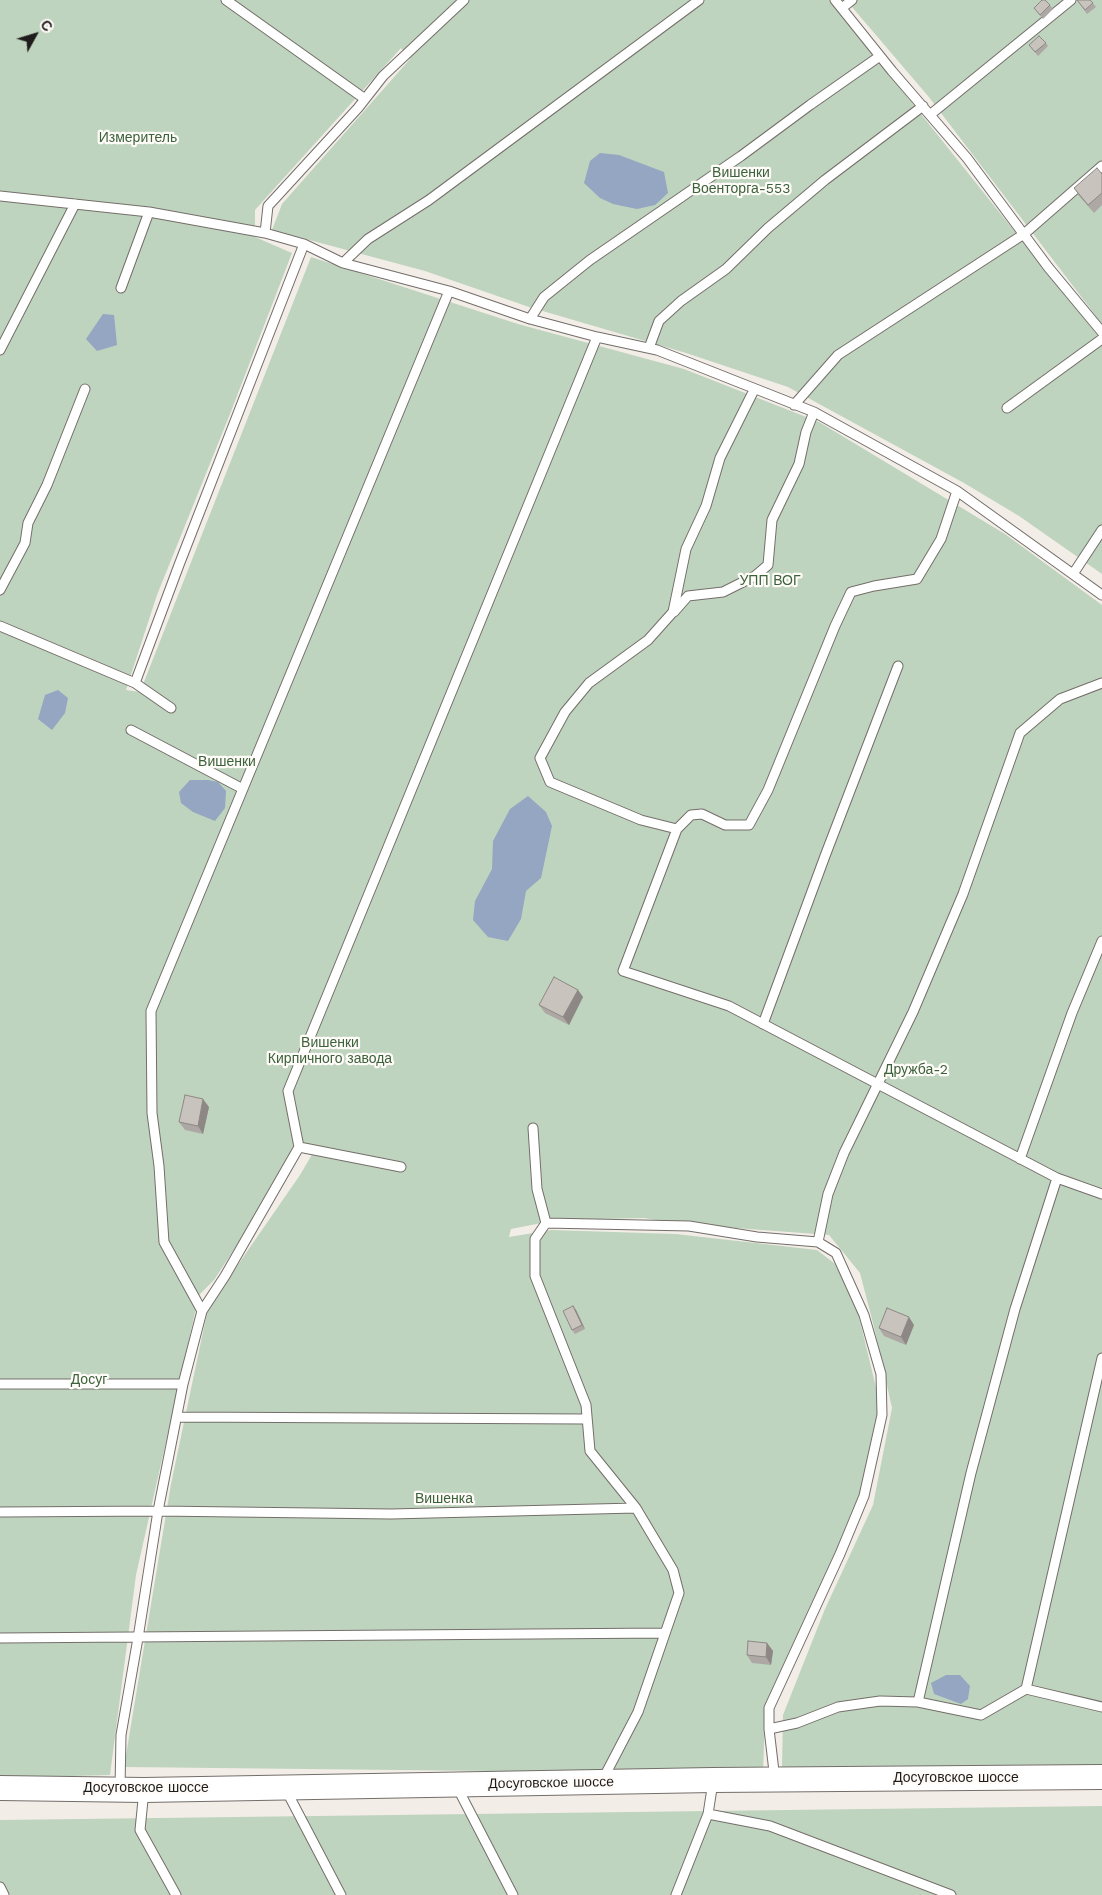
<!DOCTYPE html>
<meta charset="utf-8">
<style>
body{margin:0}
#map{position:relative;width:1102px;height:1895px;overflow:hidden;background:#f3ede8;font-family:"Work Sans",sans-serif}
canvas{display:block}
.north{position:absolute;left:10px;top:10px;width:50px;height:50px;-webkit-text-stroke:4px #fefbf8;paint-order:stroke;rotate:51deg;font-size:14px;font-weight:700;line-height:20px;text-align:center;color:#1f1d1b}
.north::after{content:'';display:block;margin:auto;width:18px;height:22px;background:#1f1d1b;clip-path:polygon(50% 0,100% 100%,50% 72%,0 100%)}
</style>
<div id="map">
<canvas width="1102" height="1895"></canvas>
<div class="north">С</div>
</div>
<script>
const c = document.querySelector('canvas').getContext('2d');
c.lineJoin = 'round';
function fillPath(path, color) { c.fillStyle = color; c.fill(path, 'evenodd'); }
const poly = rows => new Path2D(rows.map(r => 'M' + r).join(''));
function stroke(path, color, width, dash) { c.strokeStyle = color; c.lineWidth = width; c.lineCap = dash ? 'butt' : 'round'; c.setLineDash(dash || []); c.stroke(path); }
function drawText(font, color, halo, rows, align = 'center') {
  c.font = font + ' "Work Sans",sans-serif'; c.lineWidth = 4.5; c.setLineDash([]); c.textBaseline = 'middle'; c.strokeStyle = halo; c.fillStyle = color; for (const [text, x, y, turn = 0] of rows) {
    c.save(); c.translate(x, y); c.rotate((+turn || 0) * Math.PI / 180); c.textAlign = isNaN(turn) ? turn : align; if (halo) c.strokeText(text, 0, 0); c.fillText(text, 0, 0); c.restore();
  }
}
fillPath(poly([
 [0,0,830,0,1102,341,1102,574,1019,516,964,483,788,387,686,353,529,307,425,271,272,230,282,204,410,59,401,48,255,210,255,237,292,253,230,414,157,595,126,690,140,692,311,257,518,324,684,369,819,422,1005,534,1102,605,1102,1770,782,1767,783,1715,825,1609,873,1505,892,1408,873,1323,860,1273,829,1235,682,1224,644,1218,557,1220,511,1229,509,1237,551,1230,676,1234,817,1250,834,1263,853,1292,880,1404,859,1501,765,1714,763,1774,124,1767,171,1484,208,1308,300,1175,317,1146,295,1143,287,1169,214,1280,199,1295,136,1575,110,1775,0,1778],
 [846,0,1102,0,1102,324,928,96],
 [1102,1806,1102,1895,0,1895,0,1820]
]), '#bfd4be');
fillPath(poly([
 [600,153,619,155,664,172,668,193,655,205,637,209,613,204,600,198,584,183,590,161],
 [103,314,114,315,117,345,97,351,86,339],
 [58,690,68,698,65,713,52,730,38,719,45,695],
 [190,780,208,780,218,782,226,791,225,808,215,821,193,812,181,803,179,792],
 [528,796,546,812,552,826,541,878,526,891,521,919,508,941,488,937,473,920,475,901,492,869,493,841,510,809],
 [946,1675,960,1675,970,1686,968,1699,961,1704,934,1694,931,1683]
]), '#94a6c2');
const lane = poly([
 [226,0,365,99],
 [835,0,892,71,967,158,1048,267,1102,332],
 [842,8,852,0],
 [931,114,1071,0],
 [0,196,149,212,265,233,304,244,343,263,449,291,530,319,597,337,657,350,814,412,957,491,1102,595],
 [265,233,268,206,358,108,383,76,464,0],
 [343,263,368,239,429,200,699,0],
 [121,288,149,212],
 [530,319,544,297,590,260,741,156,810,105,880,56],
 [649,348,659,321,681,301,726,269,768,228,825,180,923,106],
 [0,350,75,204],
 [754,390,720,458,706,506,686,549,673,612,648,640,589,683,565,712,540,758,550,782,641,820,677,829,623,971,729,1006,1057,1178,1102,1194],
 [794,405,838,355,1024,234,1102,166],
 [1007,408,1102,339],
 [1073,574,1102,530],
 [0,590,25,543,28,523,47,485,85,389],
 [674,612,688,596,723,592,755,576,768,565,772,520,799,464,806,432,814,412],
 [0,626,135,683],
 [171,708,135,683,179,565,304,244],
 [131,730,243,789],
 [677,829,691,815,702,814,725,825,749,825,768,790,835,626,851,592,874,586,917,579,941,539,957,491],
 [763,1024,825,856,898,666],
 [533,1128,537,1189,546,1223],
 [299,1147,401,1167],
 [1020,1159,1072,1013,1102,941],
 [818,1242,828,1194,844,1153,913,1012,963,894,1020,733,1060,699,1102,683],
 [202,1311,164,1242,159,1166,152,1113,151,1011,449,291],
 [1102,1358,1026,1689,1102,1707],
 [0,1384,183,1384,158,1511,138,1638,121,1735,120,1788],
 [183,1384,202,1311,225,1276,299,1147,288,1091,597,337],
 [177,1417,586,1419],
 [0,1512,158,1511,391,1514,636,1508],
 [0,1638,665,1633],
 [918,1702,971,1473,1015,1309,1057,1178],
 [769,1729,797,1723,838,1707,880,1701,918,1702,981,1715,1026,1689],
 [603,1779,638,1712,679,1593,673,1570,636,1508,590,1451,586,1405,535,1276,535,1239,546,1223,689,1226,757,1237,818,1242,836,1253,864,1315,881,1374,882,1415,864,1496,840,1554,769,1708,769,1729,775,1780],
 [457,1787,513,1895],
 [144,1790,140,1830,176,1895],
 [286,1790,341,1895],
 [708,1814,770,1826,951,1895],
 [0,1887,4,1895],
 [676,1895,708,1814,713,1782]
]);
const secondary = poly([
 [0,1788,144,1790,713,1780,1102,1777]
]);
stroke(lane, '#746e6a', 11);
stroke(secondary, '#746e6a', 26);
stroke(lane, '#fff', 9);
stroke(secondary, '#fff', 24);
fillPath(poly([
 [1077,0,1090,0,1096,7,1087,14],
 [1050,5,1053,9,1043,19,1034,8],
 [1046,43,1048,46,1038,56,1029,45],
 [1102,174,1102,205,1094,213,1079,196,1074,188],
 [578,990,583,997,569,1025,545,1013,539,1005],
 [209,1107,203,1134,185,1130,179,1122],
 [573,1306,576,1310,585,1329,575,1334,572,1330],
 [914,1325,906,1345,884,1336,879,1328],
 [767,1643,773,1651,771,1665,752,1663,747,1655]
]), '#ada8a3');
fillPath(poly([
 [578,990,583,997,569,1025,563,1017],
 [203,1099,209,1107,203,1134,198,1126],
 [573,1306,576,1310,585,1329,582,1325],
 [909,1317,914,1325,906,1345,901,1337],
 [767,1643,773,1651,771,1665,766,1657]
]), '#8d8885');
const building = poly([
 [1042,0,1045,0,1050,5,1040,15,1034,8,1042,0],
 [1077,0,1090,0,1093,3,1085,10,1077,0],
 [1039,36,1046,43,1035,52,1029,45,1039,36],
 [1097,168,1102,174,1102,193,1088,205,1074,188,1097,168],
 [554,977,578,990,563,1017,539,1005,554,977],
 [185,1095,203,1099,198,1126,179,1122,185,1095],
 [573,1306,582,1325,572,1330,563,1311,573,1306],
 [887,1308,909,1317,901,1337,879,1328,887,1308],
 [748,1641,767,1643,766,1657,747,1655,748,1641]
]);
fillPath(building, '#c9c3be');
stroke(building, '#8d8885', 1);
drawText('14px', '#3c623b', '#fefbf8', [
 ["Измеритель",138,138],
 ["Вишенки",741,173],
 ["Военторга-553",741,189],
 ["УПП ВОГ",770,581],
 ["Вишенки",227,762],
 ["Вишенки",330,1043],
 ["Кирпичного завода",330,1059],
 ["Дружба-2",916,1070],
 ["Досуг",89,1380],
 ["Вишенка",444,1499]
]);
drawText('14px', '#1f1d1b', '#fefbf8', [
 ["Досуговское шоссе",956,1778],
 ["Досуговское шоссе",551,1783,-1],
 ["Досуговское шоссе",146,1788]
]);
</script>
